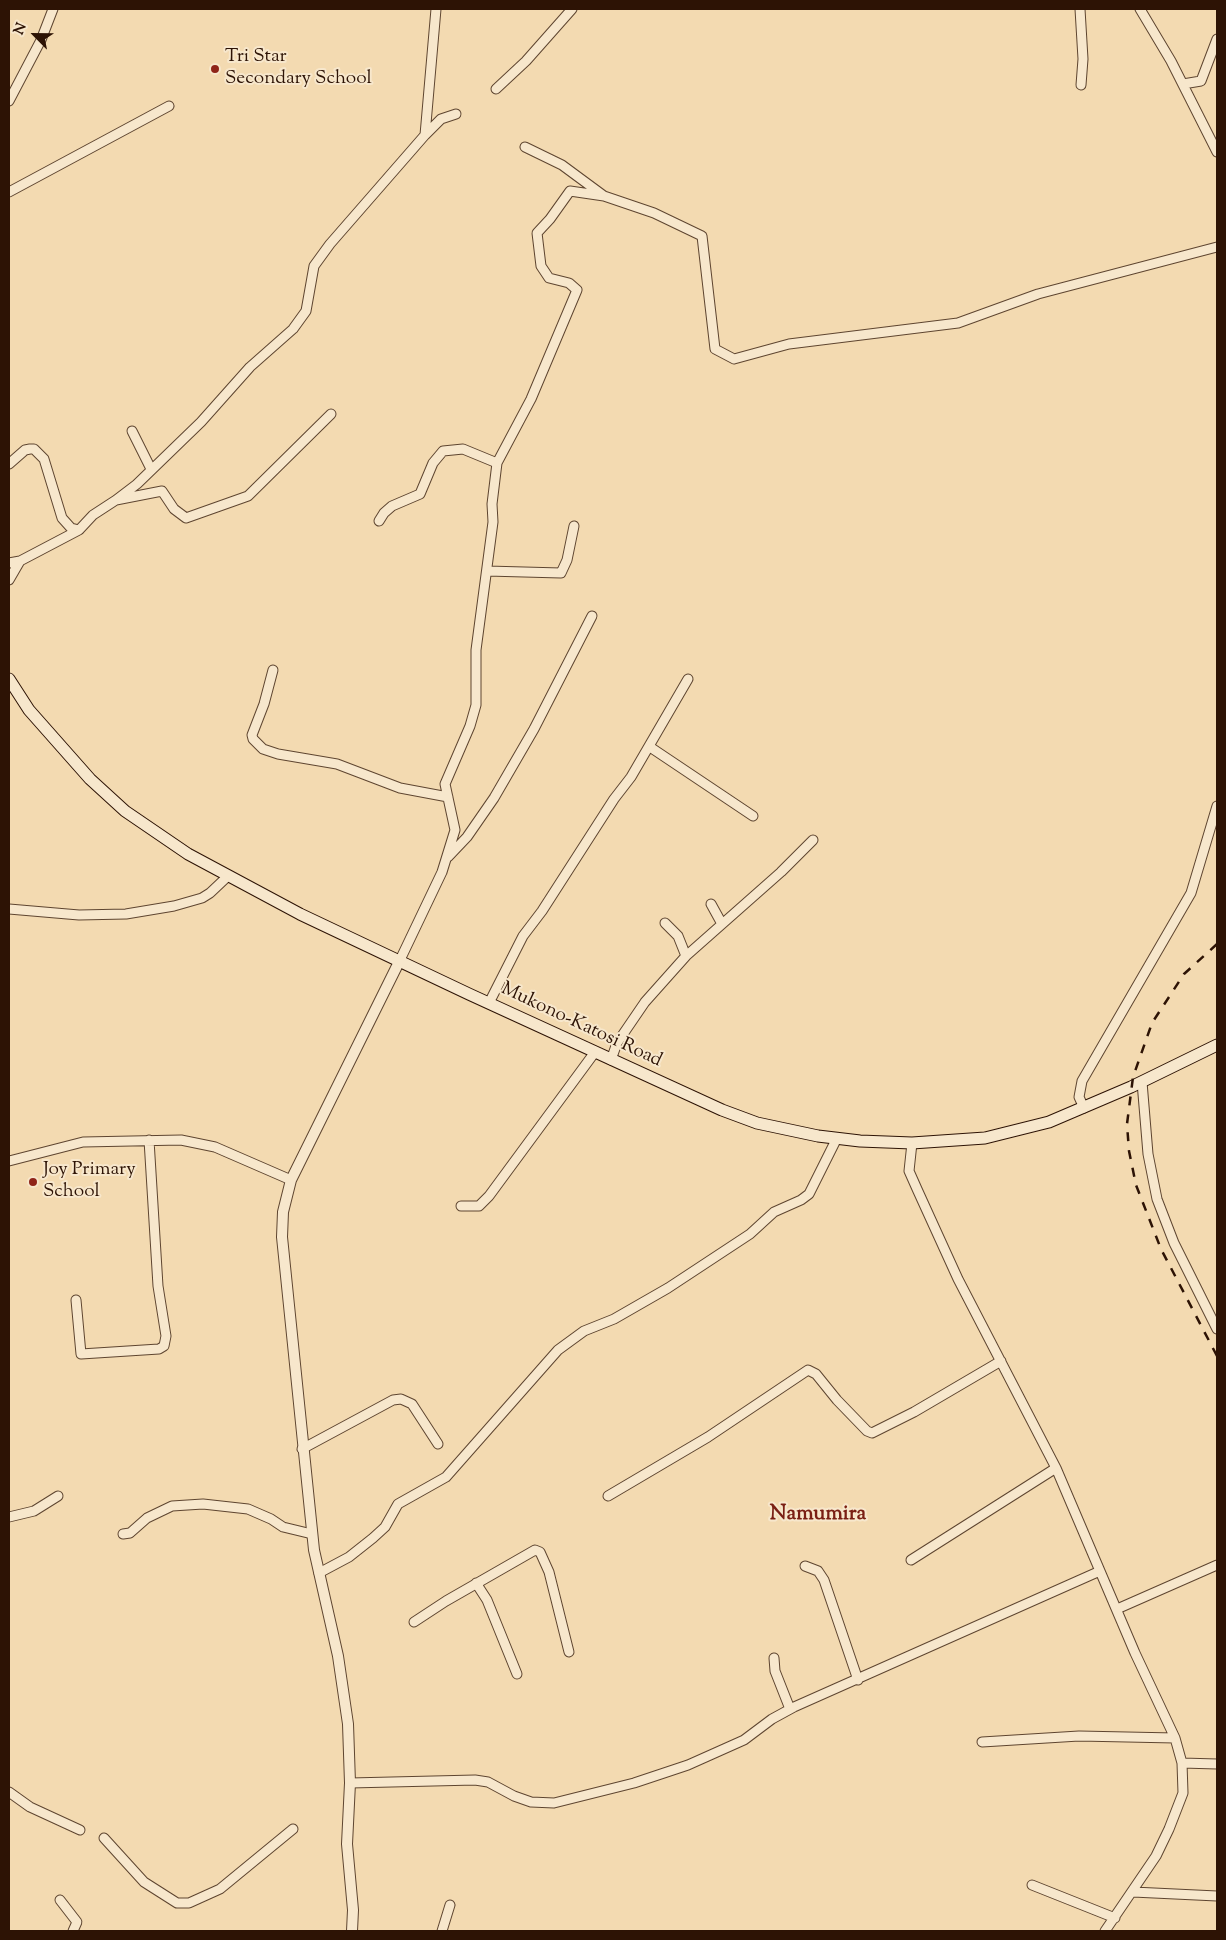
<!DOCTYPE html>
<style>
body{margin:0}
#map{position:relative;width:1226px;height:1940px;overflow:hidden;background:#f3dab1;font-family:"Sorts Mill Goudy",serif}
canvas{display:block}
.frame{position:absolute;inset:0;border:10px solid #2d1305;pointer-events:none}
.north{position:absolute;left:10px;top:10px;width:50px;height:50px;-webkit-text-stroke:4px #f7e7cc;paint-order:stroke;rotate:293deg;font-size:14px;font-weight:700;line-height:20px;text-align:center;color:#2d1305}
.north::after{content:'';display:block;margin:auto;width:18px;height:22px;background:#2d1305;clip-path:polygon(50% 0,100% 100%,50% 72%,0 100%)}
</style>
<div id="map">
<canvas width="1226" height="1940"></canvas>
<div class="frame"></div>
<div class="north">N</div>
</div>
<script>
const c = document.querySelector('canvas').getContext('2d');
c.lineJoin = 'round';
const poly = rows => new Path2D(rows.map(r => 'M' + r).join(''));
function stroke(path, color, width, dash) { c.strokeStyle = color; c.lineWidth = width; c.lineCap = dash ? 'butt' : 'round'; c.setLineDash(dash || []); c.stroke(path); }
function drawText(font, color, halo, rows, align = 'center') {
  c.font = font + ' "Sorts Mill Goudy",serif'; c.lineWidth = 4; c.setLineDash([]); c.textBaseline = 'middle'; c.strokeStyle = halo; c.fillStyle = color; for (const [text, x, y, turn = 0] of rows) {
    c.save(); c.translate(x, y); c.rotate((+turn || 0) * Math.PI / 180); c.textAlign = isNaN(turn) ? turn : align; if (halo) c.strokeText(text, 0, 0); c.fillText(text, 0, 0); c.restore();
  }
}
const minor = poly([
 [1080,9,1083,59,1081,85],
 [1140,9,1171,61,1217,152],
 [1183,84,1201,81,1217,39],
 [496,89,526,61,572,9],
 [9,101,41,40,53,9],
 [425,135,436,9],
 [525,147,562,165,604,196,654,213,702,236,715,349,734,359,789,344,958,323,1038,294,1217,247],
 [9,192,169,106],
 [132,431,151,469],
 [9,464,25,450,30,449,34,449,44,459,62,518,71,528,79,530,93,515,116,500,162,491,174,509,186,518,248,496,331,414],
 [116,500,137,484,201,422,250,367,293,329,306,311,314,266,330,244,425,135,441,119,456,114],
 [379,521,384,513,392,506,420,494,433,463,443,451,463,449,497,463],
 [9,563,20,561,79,530],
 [487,571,561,573,567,560,574,526],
 [9,580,20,561],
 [273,670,264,704,252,735,253,739,263,749,278,754,337,764,400,788,448,797],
 [650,747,753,816],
 [448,857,467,837,494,798,534,729,592,616],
 [711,904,722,924],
 [9,909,79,915,126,914,174,906,202,898,210,893,228,876],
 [665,923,678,936,686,956,781,872,813,840],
 [400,960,442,872,455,830,445,784,470,726,476,705,476,650,493,522,492,504,497,463,531,399,577,290,569,283,549,278,541,266,537,233,550,219,570,191,604,196],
 [489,1003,523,936,542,911,614,799,631,777,688,679],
 [611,1060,617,1043,645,1002,686,956],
 [1142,1082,1148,1154,1157,1199,1174,1243,1217,1329],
 [1084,1108,1079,1097,1082,1081,1191,893,1217,806],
 [912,1143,909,1171,917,1189,958,1279,1056,1468,1135,1653,1175,1738,1182,1763,1183,1793,1169,1829,1156,1856,1105,1931],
 [9,1161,83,1142,181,1140,215,1147,291,1180],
 [461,1206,479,1206,489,1196,595,1052],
 [76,1300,81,1354,159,1349,164,1346,166,1336,158,1286,149,1140],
 [302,1449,393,1400,401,1399,412,1404,438,1444],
 [608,1496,708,1437,808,1370,816,1374,837,1400,867,1431,872,1433,914,1412,1001,1361],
 [9,1517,34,1511,58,1496],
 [123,1534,130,1533,147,1518,172,1506,203,1504,248,1509,271,1519,283,1527,312,1534],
 [911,1560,1056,1468],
 [805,1566,818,1571,824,1580,858,1680],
 [319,1573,349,1557,373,1538,385,1527,398,1504,446,1477,558,1350,584,1331,614,1319,668,1288,750,1234,774,1212,801,1200,809,1194,837,1138],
 [476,1583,487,1600,517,1674],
 [1117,1609,1217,1565],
 [414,1622,446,1601,535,1550,540,1552,549,1572,569,1652],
 [774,1658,775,1671,790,1709],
 [982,1742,1079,1736,1175,1738],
 [1182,1763,1217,1764],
 [350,1783,475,1780,488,1782,514,1796,531,1802,554,1803,634,1783,688,1765,744,1740,772,1719,794,1707,1100,1571],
 [9,1792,30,1807,80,1830],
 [104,1838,144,1882,177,1903,189,1903,220,1889,293,1829],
 [1032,1885,1115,1918],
 [1133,1892,1217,1896],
 [60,1900,77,1922,73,1931],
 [442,1931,450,1905]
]);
const tertiary = poly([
 [352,1931,353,1910,347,1844,350,1783,348,1724,338,1656,314,1550,282,1237,283,1212,291,1180,400,960]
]);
const secondary = poly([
 [9,679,29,710,90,779,125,811,188,854,300,914,469,994,722,1110,757,1123,818,1136,860,1141,912,1143,985,1138,1049,1122,1131,1087,1217,1045]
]);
stroke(minor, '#5e4530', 11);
stroke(tertiary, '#5e4530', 12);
stroke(secondary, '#2d1305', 13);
stroke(minor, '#f7e7cc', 9);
stroke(tertiary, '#f7e7cc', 10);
stroke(secondary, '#f7e7cc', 11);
stroke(poly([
 [1217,944,1184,974,1152,1023,1133,1077,1127,1124,1129,1151,1136,1185,1161,1249,1217,1356]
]), '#2d1305', 2.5, [9, 9]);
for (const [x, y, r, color] of [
 [215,69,5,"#8f2418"],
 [33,1182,5,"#8f2418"]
]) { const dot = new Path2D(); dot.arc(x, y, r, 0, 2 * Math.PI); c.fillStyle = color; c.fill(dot); stroke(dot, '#f7e7cc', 2); }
drawText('19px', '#2d1305', '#f7e7cc', [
 ["Tri Star",225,58],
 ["Secondary School",225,80],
 ["Joy Primary",43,1171],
 ["School",43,1193]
], 'left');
drawText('19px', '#2d1305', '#f7e7cc', [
 ["Mukono-Katosi Road",581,1026,25]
]);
drawText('bold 21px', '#7a1f14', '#f7e7cc', [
 ["Namumira",818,1515]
]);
</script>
